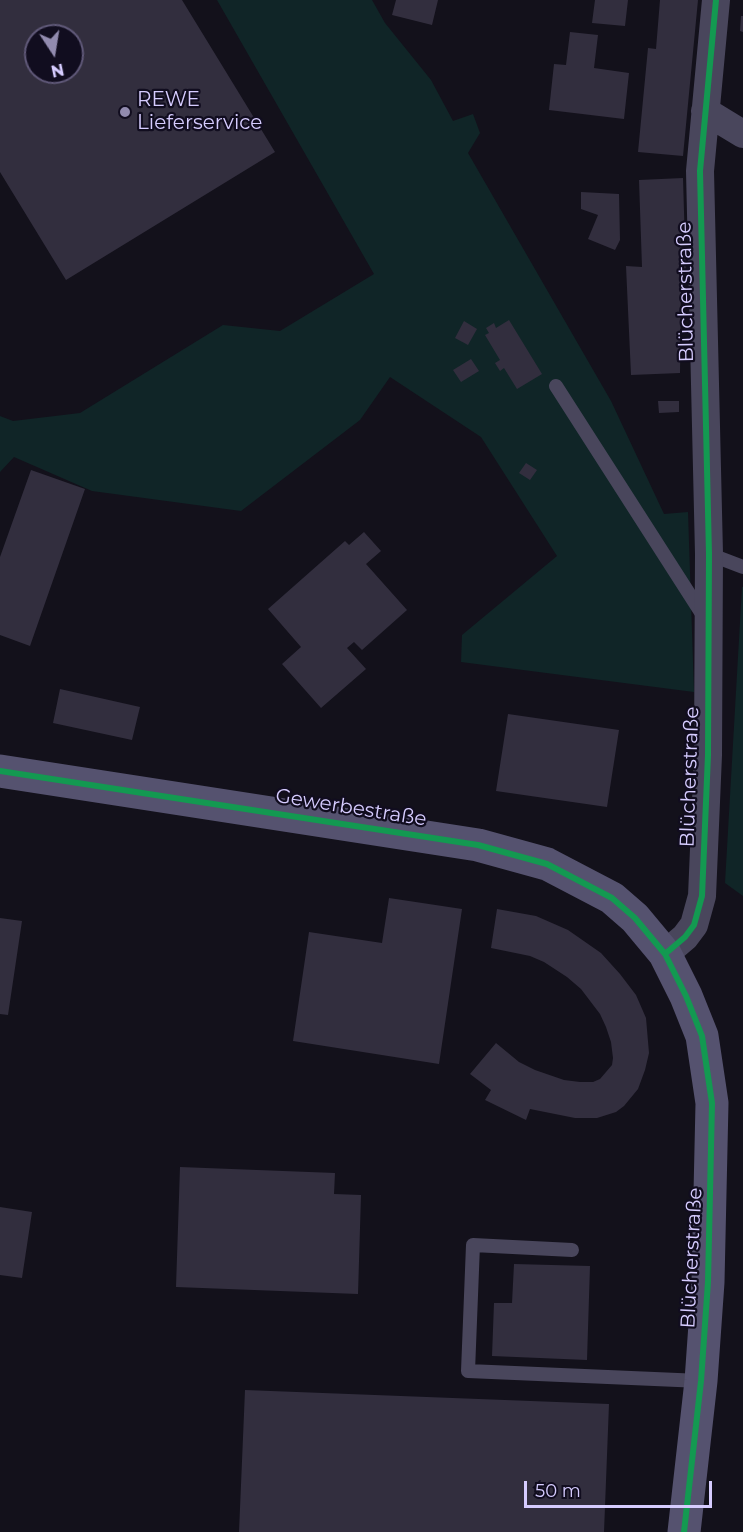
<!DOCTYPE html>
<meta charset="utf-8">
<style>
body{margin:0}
#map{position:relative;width:743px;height:1532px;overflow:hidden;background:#13111b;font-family:Montserrat,sans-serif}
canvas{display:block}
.north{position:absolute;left:24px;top:24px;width:60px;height:60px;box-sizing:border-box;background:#110d1f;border:2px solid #605979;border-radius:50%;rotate:168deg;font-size:16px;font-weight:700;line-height:24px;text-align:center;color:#d6ccff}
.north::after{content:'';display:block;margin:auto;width:21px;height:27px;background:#928baf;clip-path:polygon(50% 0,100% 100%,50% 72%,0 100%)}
.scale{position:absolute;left:524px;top:1481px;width:188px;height:27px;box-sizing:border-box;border:3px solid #d6ccff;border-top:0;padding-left:8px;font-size:18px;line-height:21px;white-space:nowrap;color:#d6ccff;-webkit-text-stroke:4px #110d1f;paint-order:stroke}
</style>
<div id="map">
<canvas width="743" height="1532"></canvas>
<div class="north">N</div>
<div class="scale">50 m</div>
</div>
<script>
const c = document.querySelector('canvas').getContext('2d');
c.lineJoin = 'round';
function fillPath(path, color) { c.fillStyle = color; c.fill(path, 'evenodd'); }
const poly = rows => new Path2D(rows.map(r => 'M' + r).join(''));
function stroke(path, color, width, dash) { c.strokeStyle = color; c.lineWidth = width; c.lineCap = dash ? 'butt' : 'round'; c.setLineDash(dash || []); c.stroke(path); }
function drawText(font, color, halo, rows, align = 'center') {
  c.font = font + ' Montserrat,sans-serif'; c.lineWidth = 4.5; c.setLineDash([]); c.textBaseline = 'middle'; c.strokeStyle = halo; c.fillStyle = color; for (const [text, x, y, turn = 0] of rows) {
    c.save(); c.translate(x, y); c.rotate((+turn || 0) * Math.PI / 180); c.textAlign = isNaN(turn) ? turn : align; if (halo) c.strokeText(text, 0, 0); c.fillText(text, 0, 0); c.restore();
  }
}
fillPath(poly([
 [217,0,372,0,385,23,431,80,453,121,473,114,480,133,468,153,611,401,664,514,688,512,694,692,461,662,462,635,557,556,481,437,390,377,360,420,241,511,92,491,14,457,0,472,0,416,13,421,80,413,223,325,280,331,374,274],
 [742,587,743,587,743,896,725,883]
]), '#102527');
fillPath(poly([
 [0,0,182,0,275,152,66,280,0,172],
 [36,36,72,36,72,72,36,72],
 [396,0,438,0,432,25,392,15],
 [595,0,628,0,625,26,592,23],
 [660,0,698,0,683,156,638,152,648,48,656,49],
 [741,16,743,16,743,32,740,31],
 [570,32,598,35,594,68,629,73,624,119,549,110,554,64,566,65],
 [683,178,686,279,681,286,680,373,631,375,626,266,642,267,639,180],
 [581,192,619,194,620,240,615,250,588,239,598,215,581,209],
 [509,320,542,374,517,389,504,368,500,371,495,363,500,360,485,335,489,333,486,328,494,323,496,328],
 [464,321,477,329,468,345,455,338],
 [471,359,479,371,461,382,453,370],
 [658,401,679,401,679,412,659,413],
 [526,463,537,470,530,480,519,473],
 [31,470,85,489,30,646,0,635,0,557],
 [364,532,381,551,366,564,407,610,362,650,354,642,347,648,366,669,321,708,282,664,301,647,268,609,345,541,349,545],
 [60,689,140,707,132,740,53,723],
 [508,714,619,730,607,807,496,791],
 [389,898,462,909,439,1064,293,1041,309,932,382,943],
 [497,909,536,916,568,930,601,953,620,974,636,995,646,1018,649,1053,645,1070,638,1089,624,1106,616,1112,597,1118,575,1118,530,1109,526,1120,485,1100,491,1090,470,1074,496,1043,519,1062,535,1070,564,1080,580,1082,593,1082,600,1079,612,1065,613,1058,611,1042,606,1027,600,1014,581,989,567,977,544,962,530,956,491,948],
 [0,918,22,921,8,1015,0,1014],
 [180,1167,335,1173,334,1194,361,1195,358,1294,176,1287],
 [0,1207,32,1212,22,1278,0,1275],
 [514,1264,590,1266,587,1360,492,1356,494,1303,512,1303],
 [245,1390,609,1404,604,1532,239,1532]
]), '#322e3e');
stroke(poly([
 [556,386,704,617],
 [709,554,743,567],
 [572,1250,473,1245,468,1371,701,1381]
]), '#49465c', 14);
stroke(poly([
 [705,111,743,134],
 [665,954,685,937,694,925,702,896,708,755,709,554,700,171,716,0]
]), '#49465c', 28);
stroke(poly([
 [0,771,478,845,547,864,612,898,635,918,665,954,686,996,702,1036,712,1103,708,1282,701,1381,684,1532]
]), '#55526f', 33);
stroke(poly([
 [0,771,478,845,547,864,612,898,635,918,665,954,686,996,702,1036,712,1103,708,1282,701,1381,684,1532],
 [665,954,685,937,694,925,702,896,708,755,709,554,700,171,716,0]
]), '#139951', 6);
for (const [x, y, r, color] of [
 [125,112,6,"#928baf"]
]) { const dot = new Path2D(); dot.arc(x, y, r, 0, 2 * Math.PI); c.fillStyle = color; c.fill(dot); stroke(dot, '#110d1f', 2); }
drawText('20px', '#d6ccff', '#110d1f', [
 ["REWE",137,100],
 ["Lieferservice",137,123]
], 'left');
drawText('20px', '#d6ccff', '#110d1f', [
 ["Blücherstraße",686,292,-91],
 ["Blücherstraße",690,777,-88],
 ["Gewerbestraße",351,808,9],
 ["Blücherstraße",692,1258,-87]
]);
</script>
